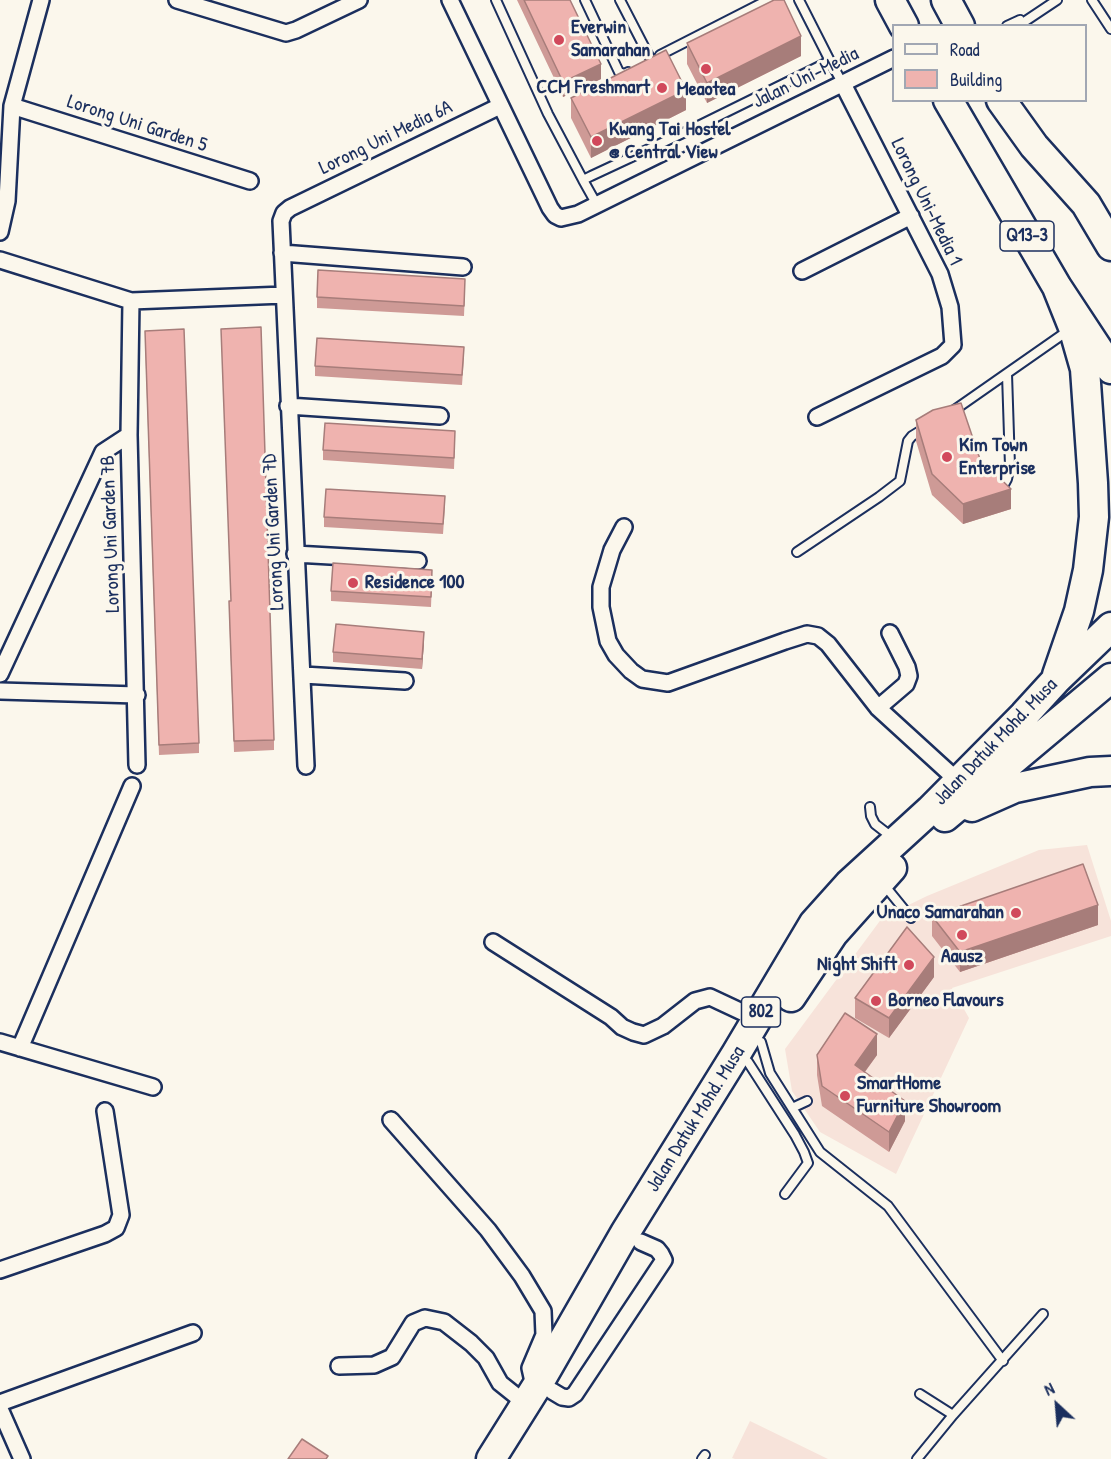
<!DOCTYPE html>
<style>
body{margin:0}
#map{position:relative;width:1111px;height:1459px;overflow:hidden;background:#fbf7ec;font-family:"Patrick Hand",sans-serif}
canvas{display:block}
.legend{position:absolute;left:892px;top:24px;width:195px;height:78px;box-sizing:border-box;background:#fbf7ec;border:2px solid #a1a7b3;margin:0;padding:8px 10px;list-style:none;font-size:18px;color:#1b2f5e}
.legend li{display:flex;align-items:center;gap:12px;height:30px}
.legend b{width:30px;border:2px solid #a1a7b3}
.north{position:absolute;left:1027px;top:1375px;width:60px;height:60px;-webkit-text-stroke:4px #fbf7ec;paint-order:stroke;rotate:334deg;font-size:16px;font-weight:700;line-height:24px;text-align:center;color:#1b2f5e}
.north::after{content:'';display:block;margin:auto;width:21px;height:27px;background:#1b2f5e;clip-path:polygon(50% 0,100% 100%,50% 72%,0 100%)}
</style>
<div id="map">
<canvas width="1111" height="1459"></canvas>
<ul class="legend">
<li><b style="height:8px;background:#fbf7ec"></b>Road</li>
<li><b style="height:16px;background:#efb3af"></b>Building</li>
</ul>
<div class="north">N</div>
</div>
<script>
const c = document.querySelector('canvas').getContext('2d');
c.lineJoin = 'round';
function fillPath(path, color) { c.fillStyle = color; c.fill(path, 'evenodd'); }
const poly = rows => new Path2D(rows.map(r => 'M' + r).join(''));
function stroke(path, color, width, dash) { c.strokeStyle = color; c.lineWidth = width; c.lineCap = dash ? 'butt' : 'round'; c.setLineDash(dash || []); c.stroke(path); }
function drawText(font, color, halo, rows, align = 'center') {
  c.font = font + ' "Patrick Hand",sans-serif'; c.lineWidth = 6; c.setLineDash([]); c.textBaseline = 'middle'; c.strokeStyle = halo; c.fillStyle = color; for (const [text, x, y, turn = 0] of rows) {
    c.save(); c.translate(x, y); c.rotate((+turn || 0) * Math.PI / 180); c.textAlign = isNaN(turn) ? turn : align; if (halo) c.strokeText(text, 0, 0); c.fillText(text, 0, 0); c.restore();
  }
}
fillPath(poly([
 [1087,845,1111,921,1111,936,952,988,969,1018,896,1174,820,1132,792,1091,785,1049,882,918,927,896,1039,850],
 [750,1421,828,1459,735,1459,732,1458]
]), '#f7e3da');
const lane = poly([
 [496,0,548,114,583,180],
 [585,0,619,72,624,74,628,72],
 [620,0,651,60],
 [799,0,830,61],
 [1092,0,1111,29],
 [1007,26,1020,20],
 [1018,26,1057,0],
 [660,55,768,0],
 [597,205,583,180,591,176,696,127,830,61,843,84],
 [953,411,1069,330],
 [1002,488,1007,479,1010,466,1007,374],
 [797,552,879,497,900,481,908,441,912,436,925,428],
 [870,807,871,816,875,824,893,838],
 [885,886,911,918],
 [761,1042,770,1073,820,1152,888,1206,1003,1361],
 [748,1062,795,1135,804,1152,808,1163,785,1194],
 [792,1108,807,1101],
 [920,1394,953,1415],
 [702,1459,705,1455],
 [917,1459,953,1415,1043,1314]
]);
const street = poly([
 [177,0,286,33,296,30,359,0],
 [450,0,550,208,555,215,561,218,578,214,894,58],
 [12,106,250,181],
 [0,232,7,201,12,106,41,0],
 [282,253,463,267],
 [0,260,131,301,284,295],
 [802,271,911,216],
 [131,301,129,435,137,765],
 [288,406,440,416],
 [817,417,942,356,953,345,950,307,940,274,843,84],
 [624,527,612,550,601,587,601,607,608,641,616,655,631,671,642,679,668,683,785,641,807,634,818,636,828,644,878,708,958,781],
 [295,554,418,561],
 [0,674,103,452,129,435],
 [303,675,405,681],
 [0,691,137,695],
 [878,708,906,684,909,676,907,667,890,633],
 [306,766,281,221,284,213,290,208,500,106],
 [493,942,611,1017,622,1027,633,1032,644,1035,663,1026,695,1001,710,997,757,1019],
 [0,1042,153,1087],
 [20,1048,132,786],
 [391,1120,488,1230,522,1276,543,1311,544,1335,530,1368,532,1377,540,1381],
 [0,1270,105,1234,116,1228,121,1215,105,1111],
 [339,1366,374,1365,392,1357,413,1323,425,1318,444,1322,471,1343,486,1358,500,1383,525,1403],
 [552,1391,562,1397,569,1398,575,1394,664,1260,661,1254,657,1249,641,1242],
 [0,1403,193,1333],
 [0,1409,22,1459]
]);
const highway = poly([
 [890,0,904,26],
 [946,0,960,26],
 [948,100,1057,287,1111,369],
 [1001,100,1034,146,1086,204,1111,246],
 [1057,287,1073,327,1085,369,1093,483,1094,517,1088,570,1079,611,1057,675],
 [972,807,1015,788,1090,772,1111,771],
 [945,817,1111,678],
 [791,997,833,934,892,868],
 [491,1459,540,1381,625,1233,736,1054,814,923,849,884,930,810,1024,715,1056,680,1111,627]
]);
stroke(lane, '#1b2f5e', 12);
stroke(street, '#1b2f5e', 20);
stroke(highway, '#1b2f5e', 33);
stroke(lane, '#fbf7ec', 8);
stroke(street, '#fbf7ec', 15);
stroke(highway, '#fbf7ec', 28);
fillPath(poly([
 [517,0,570,0,601,79,563,97],
 [687,43,801,56,707,103,687,64],
 [571,98,686,110,591,158,571,118],
 [465,289,464,316,317,308,317,297],
 [145,341,199,743,199,753,159,755],
 [464,357,462,385,315,376,315,366],
 [916,420,980,459,1011,509,963,524,932,495,916,441],
 [455,441,454,469,323,460,323,450],
 [445,506,443,534,324,527,324,517],
 [432,580,431,607,331,601,331,591],
 [229,611,274,740,274,750,234,752],
 [424,642,422,669,333,662,333,652],
 [932,916,1098,925,960,972,932,936],
 [934,977,889,1038,855,1018,855,998],
 [817,1055,877,1055,865,1072,905,1121,889,1152,822,1106,817,1075]
]), '#ce9a96');
fillPath(poly([
 [801,36,801,56,707,103,707,83],
 [601,64,601,79,563,97,563,82],
 [686,90,686,110,591,158,591,137],
 [1011,489,1011,509,963,524,963,504],
 [424,632,424,642,422,669,422,659],
 [1098,905,1098,925,960,972,960,952],
 [934,957,934,977,889,1038,889,1018],
 [877,1034,877,1055,855,1085,855,1065],
 [905,1101,905,1121,889,1152,889,1132]
]), '#a77d7a');
const building = poly([
 [524,0,570,0,601,64,563,82,524,0],
 [774,0,784,0,801,36,707,83,687,43,774,0],
 [666,50,686,90,591,137,571,98,666,50],
 [318,270,465,279,464,306,317,297,318,270],
 [261,327,274,740,234,741,229,601,231,601,221,329,261,327],
 [184,329,199,743,159,745,145,331,184,329],
 [317,338,464,347,462,375,315,366,317,338],
 [961,403,980,459,1011,489,963,504,932,474,916,420,933,410,961,403],
 [325,423,455,431,454,458,323,450,325,423],
 [326,489,445,496,443,524,324,517,326,489],
 [333,563,432,570,431,597,331,591,333,563],
 [336,624,424,632,422,659,333,652,336,624],
 [1083,864,1098,905,960,952,932,916,1083,864],
 [907,927,934,957,889,1018,855,998,907,927],
 [845,1013,877,1034,855,1065,905,1101,889,1132,822,1086,817,1055,845,1013],
 [302,1439,328,1456,326,1459,288,1459,302,1439]
]);
fillPath(building, '#efb3af');
stroke(building, '#a77d7a', 1.5);
for (const [x, y, r, color] of [
 [559,40,6,"#d1495b"],
 [706,69,6,"#d1495b"],
 [662,88,6,"#d1495b"],
 [597,141,6,"#d1495b"],
 [947,457,6,"#d1495b"],
 [353,583,6,"#d1495b"],
 [1016,913,6,"#d1495b"],
 [962,935,6,"#d1495b"],
 [909,965,6,"#d1495b"],
 [876,1001,6,"#d1495b"],
 [845,1096,6,"#d1495b"]
]) { const dot = new Path2D(); dot.arc(x, y, r, 0, 2 * Math.PI); c.fillStyle = color; c.fill(dot); stroke(dot, '#fbf7ec', 2); }
for (const [x, y, w] of [
 [1027,236,54],
 [761,1012,39]
]) { const box = new Path2D(); box.roundRect(x - w / 2, y - 15, w, 30, 4.5); c.fillStyle = '#fbf7ec'; c.fill(box); stroke(box, '#1b2f5e', 1.5); }
drawText('bold 18px', '#1b2f5e', null, [
 ["Q13-3",1027,236],
 ["802",761,1012]
]);
drawText('bold 20px', '#1b2f5e', '#fbf7ec', [
 ["Everwin",571,28],
 ["Samarahan",571,51],
 ["CCM Freshmart",650,88,"right"],
 ["Meaotea",706,90,"center"],
 ["Kwang Tai Hostel",609,130],
 ["@ Central View",609,153],
 ["Kim Town",959,446],
 ["Enterprise",959,469],
 ["Residence 100",365,583],
 ["Unaco Samarahan",1004,913,"right"],
 ["Aausz",962,957,"center"],
 ["Night Shift",897,965,"right"],
 ["Borneo Flavours",888,1001],
 ["SmartHome",857,1084],
 ["Furniture Showroom",857,1107]
], 'left');
drawText('20px', '#1b2f5e', '#fbf7ec', [
 ["Jalan Uni-Media",806,78,-26],
 ["Lorong Uni Garden 5",137,124,18],
 ["Lorong Uni Media 6A",386,138,-26],
 ["Lorong Uni-Media 1",926,202,64],
 ["Lorong Uni Garden 7D",274,532,-93],
 ["Lorong Uni Garden 7B",111,534,-92],
 ["Jalan Datuk Mohd. Musa",996,742,-46],
 ["Jalan Datuk Mohd. Musa",696,1119,-58]
]);
</script>
